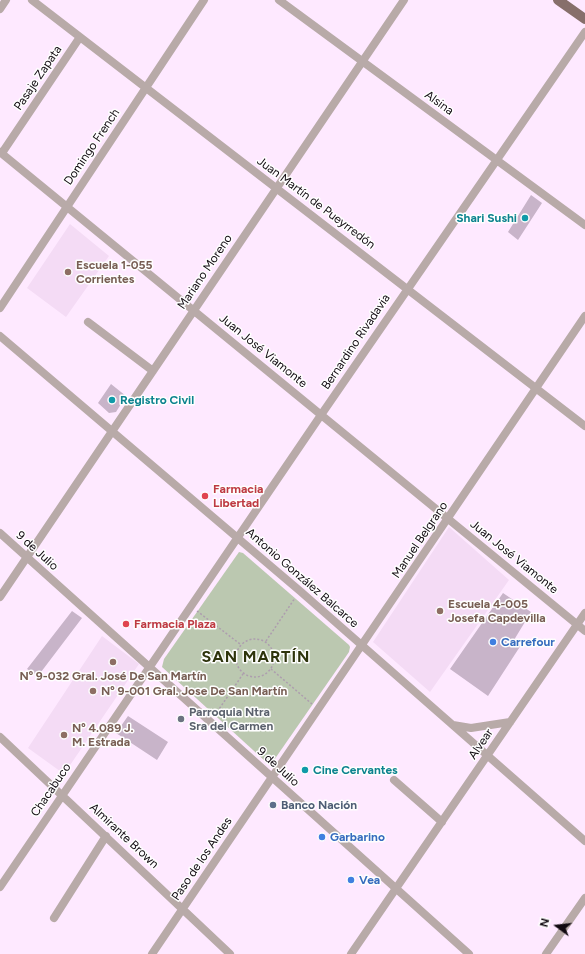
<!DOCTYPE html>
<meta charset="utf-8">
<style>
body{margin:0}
#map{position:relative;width:585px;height:954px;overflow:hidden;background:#fee9ff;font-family:Figtree,sans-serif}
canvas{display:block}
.north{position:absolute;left:537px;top:906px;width:40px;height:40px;-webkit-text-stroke:3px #fefefe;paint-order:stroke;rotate:285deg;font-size:11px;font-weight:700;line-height:16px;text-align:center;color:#100910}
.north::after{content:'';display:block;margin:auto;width:14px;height:18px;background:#100910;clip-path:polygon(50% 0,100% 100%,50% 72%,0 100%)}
</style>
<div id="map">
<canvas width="585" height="954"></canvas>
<div class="north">N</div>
</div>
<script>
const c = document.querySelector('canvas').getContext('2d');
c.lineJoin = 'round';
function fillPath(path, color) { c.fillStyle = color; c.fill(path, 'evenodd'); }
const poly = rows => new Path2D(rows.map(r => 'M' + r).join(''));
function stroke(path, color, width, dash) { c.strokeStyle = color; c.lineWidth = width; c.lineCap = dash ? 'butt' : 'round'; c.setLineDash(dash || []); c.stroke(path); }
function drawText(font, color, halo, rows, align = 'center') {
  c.font = font + ' Figtree,sans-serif'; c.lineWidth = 3; c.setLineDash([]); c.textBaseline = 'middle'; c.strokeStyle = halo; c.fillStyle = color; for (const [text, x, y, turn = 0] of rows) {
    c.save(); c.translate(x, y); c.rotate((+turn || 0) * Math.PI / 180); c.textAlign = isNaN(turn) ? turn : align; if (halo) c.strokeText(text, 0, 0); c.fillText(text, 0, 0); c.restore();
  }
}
fillPath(poly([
 [70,224,109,256,66,317,27,288],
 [449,527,509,580,430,692,373,642],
 [102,636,139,664,64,774,28,748]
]), '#f4dbf5');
fillPath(poly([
 [239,552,243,553,349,645,350,647,349,652,272,763,265,761,162,667,164,659]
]), '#bbc8b0');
fillPath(poly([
 [531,195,542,203,518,240,508,232],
 [111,384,126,396,116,412,109,413,98,403],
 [503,593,531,612,514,640,521,645,488,696,450,669],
 [72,611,82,618,38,676,27,669],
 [128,716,168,742,157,760,116,733]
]), '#c8b4c9');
stroke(poly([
 [197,611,240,644],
 '236 658a19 19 0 1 1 38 0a19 19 0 1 1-38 0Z',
 [266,641,295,598],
 [271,669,312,704],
 [215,715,243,674]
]), '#ad9dae', 1.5, [2, 2]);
stroke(poly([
 [32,0,585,426],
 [279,0,585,225],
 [0,9,6,0],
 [0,152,585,631],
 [2,153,80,37],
 [0,308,204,0],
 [88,322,153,371],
 [0,336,300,591,585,841],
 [0,533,469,954],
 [0,597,404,0],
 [453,725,471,728,510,722],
 [0,737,230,954],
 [394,780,442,822],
 [0,887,321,415,585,32],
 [54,918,106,836],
 [152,954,585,316],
 [351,954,585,613],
 [546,954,585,898]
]), '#b8aaa8', 8);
stroke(poly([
 [558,0,585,19]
]), '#876f6b', 10);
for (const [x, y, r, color] of [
 [525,218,4,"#0f9aa8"],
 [68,272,4,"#8d6e63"],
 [112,400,4,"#0f9aa8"],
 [205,496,4,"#e0444e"],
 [440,611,4,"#8d6e63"],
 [126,624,4,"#e0444e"],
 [493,642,4,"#3f7fe0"],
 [113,662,4,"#8d6e63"],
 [93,691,4,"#8d6e63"],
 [181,719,4,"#6b7280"],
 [64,735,4,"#8d6e63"],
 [305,770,4,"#0f9aa8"],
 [273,805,4,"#5c6f8a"],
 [322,837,4,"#3f7fe0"],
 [351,880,4,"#3f7fe0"]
]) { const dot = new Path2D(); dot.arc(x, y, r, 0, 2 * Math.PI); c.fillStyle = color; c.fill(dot); stroke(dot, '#fefefe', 1.5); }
drawText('12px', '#100910', '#fefefe', [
 ["Pasaje Zapata",38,78,-56],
 ["Alsina",439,103,36],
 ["Domingo French",92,147,-56],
 ["Juan Martín de Pueyrredón",316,203,37],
 ["Mariano Moreno",205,272,-56],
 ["Bernardino Rivadavia",356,342,-56],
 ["Juan José Viamonte",263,351,39],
 ["Manuel Belgrano",420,540,-56],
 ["9 de Julio",37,551,42],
 ["Juan José Viamonte",514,557,39],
 ["Antonio González Balcarce",302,578,41],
 ["Alvear",481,744,-56],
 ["9 de Julio",278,767,42],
 ["Chacabuco",51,790,-56],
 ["Almirante Brown",124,836,43],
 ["Paso de los Andes",202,859,-56]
]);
drawText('bold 12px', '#0d838f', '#fefefe', [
 ["Shari Sushi",517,218,"right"],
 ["Registro Civil",120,400],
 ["Cine Cervantes",313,770]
], 'left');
drawText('bold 12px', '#785e54', '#fefefe', [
 ["Escuela 1-055",76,265],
 ["Corrientes",76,279],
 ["Escuela 4-005",448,604],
 ["Josefa Capdevilla",448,618],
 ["Nº 9-032 Gral. José De San Martín",113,676,"center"],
 ["Nº 9-001 Gral. Jose De San Martín",101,691],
 ["Nº 4.089 J.",72,728],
 ["M. Estrada",72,742]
], 'left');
drawText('bold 12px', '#be3a42', '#fefefe', [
 ["Farmacia",213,489],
 ["Libertad",213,503],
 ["Farmacia Plaza",134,624]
], 'left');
drawText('bold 12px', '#366cbe', '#fefefe', [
 ["Carrefour",501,642],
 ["Garbarino",330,837],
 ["Vea",359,880]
], 'left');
drawText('bold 12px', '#5b616d', '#fefefe', [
 ["Parroquia Ntra",189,712],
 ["Sra del Carmen",189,726]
], 'left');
drawText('bold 12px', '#4e5e75', '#fefefe', [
 ["Banco Nación",281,805]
], 'left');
c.letterSpacing = '1px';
drawText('bold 16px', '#2e340c', '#fefefe', [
 ["SAN MARTÍN",256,657]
]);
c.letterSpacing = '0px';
</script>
